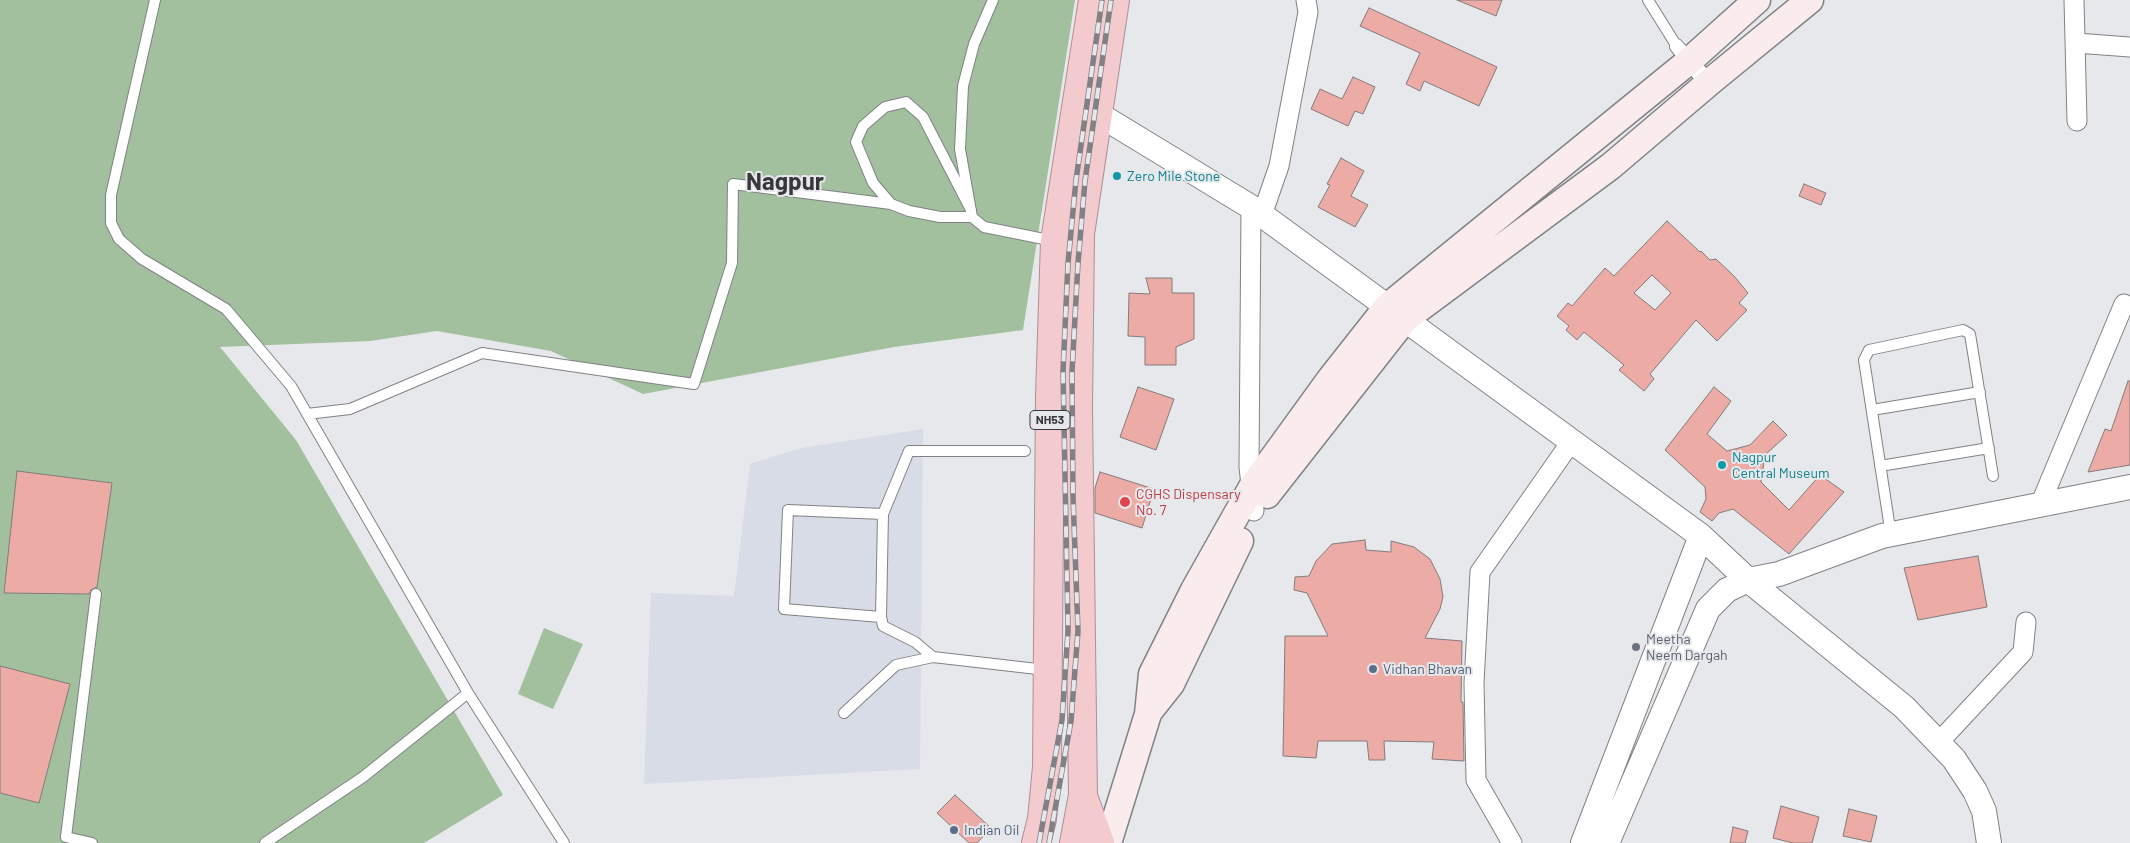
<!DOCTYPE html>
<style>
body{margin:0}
canvas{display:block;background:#e6e8ec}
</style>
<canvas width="2130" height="843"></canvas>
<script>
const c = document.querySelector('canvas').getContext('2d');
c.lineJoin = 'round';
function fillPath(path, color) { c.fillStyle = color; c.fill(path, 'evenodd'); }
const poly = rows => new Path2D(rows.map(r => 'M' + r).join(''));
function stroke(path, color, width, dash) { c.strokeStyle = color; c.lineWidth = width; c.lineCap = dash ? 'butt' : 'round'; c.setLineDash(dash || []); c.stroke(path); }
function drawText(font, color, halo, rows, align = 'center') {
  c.font = font + ' Barlow,sans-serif'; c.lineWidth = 4; c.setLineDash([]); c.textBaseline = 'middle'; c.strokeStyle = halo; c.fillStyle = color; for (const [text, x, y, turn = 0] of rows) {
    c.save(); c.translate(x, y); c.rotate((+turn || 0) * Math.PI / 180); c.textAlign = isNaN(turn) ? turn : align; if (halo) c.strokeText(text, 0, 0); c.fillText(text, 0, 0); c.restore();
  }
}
fillPath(poly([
 [923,429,920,769,644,784,651,593,734,596,750,464,801,448]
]), '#d8dce6');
fillPath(poly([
 [0,0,1075,0,1023,330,894,347,643,394,551,351,437,331,370,341,220,347,296,440,503,795,424,843,0,843],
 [544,628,583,644,553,709,518,694]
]), '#a2c09d');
const building = poly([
 [1457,0,1502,0,1496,16,1457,0],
 [1369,8,1497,67,1479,106,1424,81,1420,91,1406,84,1420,53,1360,26,1369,8],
 [1353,77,1375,87,1363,114,1355,111,1348,126,1311,109,1320,89,1342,99,1353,77],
 [1341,158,1364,171,1351,196,1368,205,1355,227,1318,207,1330,185,1327,184,1341,158],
 [1804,184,1826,193,1821,205,1799,196,1804,184],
 [1667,221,1700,252,1701,251,1710,260,1716,259,1734,276,1748,293,1739,303,1747,310,1717,341,1696,320,1650,374,1654,379,1644,391,1619,370,1624,365,1584,332,1577,340,1566,330,1569,326,1557,316,1568,303,1572,306,1605,268,1614,276,1667,221],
 [1652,275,1671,293,1655,310,1634,293,1652,275],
 [1146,278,1172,278,1172,293,1194,293,1194,339,1176,347,1176,365,1145,365,1145,337,1128,336,1129,293,1150,294,1146,278],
 [2128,381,2130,381,2130,465,2088,472,2105,429,2111,431,2128,381],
 [1138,387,1174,399,1156,450,1120,437,1138,387],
 [1714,387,1731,401,1707,434,1727,451,1750,445,1773,421,1787,435,1765,455,1761,482,1789,510,1820,475,1844,492,1789,554,1733,509,1719,513,1712,521,1700,512,1706,499,1705,487,1665,450,1714,387],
 [17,471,112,483,97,587,91,590,89,594,4,593,17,471],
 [1100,472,1154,489,1142,528,1095,513,1095,488,1100,472],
 [1365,540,1366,550,1391,552,1391,541,1414,547,1430,559,1440,579,1443,597,1440,609,1425,638,1462,641,1461,702,1463,702,1464,761,1432,759,1434,742,1384,741,1385,760,1369,760,1367,741,1318,741,1316,758,1283,756,1285,636,1328,636,1307,593,1294,590,1295,577,1309,576,1316,561,1332,544,1365,540],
 [1978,556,1987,607,1918,620,1904,568,1978,556],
 [0,666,70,684,39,803,0,793,0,666],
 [955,795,991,828,977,843,969,843,937,813,955,795],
 [1781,806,1819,817,1812,843,1793,843,1773,838,1781,806],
 [1849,809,1877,816,1871,842,1843,836,1849,809],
 [1733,827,1748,831,1745,843,1730,843,1733,827]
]);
fillPath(building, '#edaba5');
stroke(building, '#817c7c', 1);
const service = poly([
 [155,0,111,195,111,223,119,239,142,259,226,309,291,386,468,693,564,843],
 [993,0,974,44,963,86,960,149,972,217,984,227,1054,241],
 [1648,0,1676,45],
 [1705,85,1675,47,1677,44,1711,81],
 [971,210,923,117,906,102,885,107,863,126,856,142,873,183,891,204,909,211,940,217,972,217],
 [1872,410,1980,392],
 [307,414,350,409,482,353,694,384,732,263,733,184,891,204],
 [1880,466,1989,448],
 [883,514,909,451,1025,451],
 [1891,535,1864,360,1869,350,1963,330,1970,334,1993,476],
 [881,617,784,609,788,510,883,514,881,617,883,626,915,642,933,657],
 [844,713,896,665,933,657,1046,670],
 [92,843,66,837,96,594],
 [265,843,363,777,468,693]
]);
const minor = poly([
 [2074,0,2077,121],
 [2076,43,2130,47],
 [1251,207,1249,467,1254,511],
 [1262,215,1279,166,1308,12,1306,0],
 [2040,505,2124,304],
 [1938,743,2023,652,2026,622],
 [1512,843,1476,780,1474,683,1480,572,1571,442]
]);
const tertiary = poly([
 [1098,114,1251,207,1701,536,1748,580,1904,707,1954,759,1975,791,1984,811,1989,843],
 [1583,843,1701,536],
 [1607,843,1708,609,1727,590,1748,580,1779,574,1882,536,2130,487]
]);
const secondary = poly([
 [1267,495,1405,319,1611,166,1711,81,1810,0],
 [1148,713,1171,684,1240,541],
 [1108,843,1148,714,1152,674,1194,590,1252,487,1331,378,1387,307,1688,62,1757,0]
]);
const trunk = poly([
 [1083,796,1100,843],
 [1036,843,1042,819,1047,767,1050,396,1055,241,1093,0],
 [1074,843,1083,795,1078,408,1080,234,1115,0]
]);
stroke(service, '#808285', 12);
stroke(minor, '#808285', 21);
stroke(tertiary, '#808285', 26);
stroke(secondary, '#808285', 29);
stroke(trunk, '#b08e92', 30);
stroke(service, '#fff', 10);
stroke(minor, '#fff', 19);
stroke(tertiary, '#fff', 24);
stroke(secondary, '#faebec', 26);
stroke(trunk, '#f3cace', 28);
const rail = poly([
 [1039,843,1062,720,1068,631,1063,371,1068,263,1076,180,1102,0],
 [1049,843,1071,721,1078,631,1073,496,1072,372,1078,263,1085,181,1111,0]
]);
stroke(rail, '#808184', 5.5);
stroke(rail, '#e6e8ec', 4, [11]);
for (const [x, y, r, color] of [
 [1117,176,5,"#0f9aa8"],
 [1722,465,5,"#0f9aa8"],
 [1125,502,6,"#e0444e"],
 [1636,647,5,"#6b7280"],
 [1373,669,5,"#5c6f8a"],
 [954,830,5,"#5c6f8a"]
]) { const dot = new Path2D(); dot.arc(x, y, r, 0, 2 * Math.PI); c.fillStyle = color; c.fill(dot); stroke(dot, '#e6e8ec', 2); }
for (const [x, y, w] of [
 [1050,420,40]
]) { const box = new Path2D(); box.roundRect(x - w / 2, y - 9.5, w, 19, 4); c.fillStyle = '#e6e8ec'; c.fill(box); stroke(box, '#38383a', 1); }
drawText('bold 12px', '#38383a', null, [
 ["NH53",1050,420]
]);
drawText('14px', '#0d838f', '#e6e8ec', [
 ["Zero Mile Stone",1127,176],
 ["Nagpur",1732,457],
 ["Central Museum",1732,473]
], 'left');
drawText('14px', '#be3a42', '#e6e8ec', [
 ["CGHS Dispensary",1136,494],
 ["No. 7",1136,510]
], 'left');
drawText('14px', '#5b616d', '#e6e8ec', [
 ["Meetha",1646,639],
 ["Neem Dargah",1646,655]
], 'left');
drawText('14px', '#4e5e75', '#e6e8ec', [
 ["Vidhan Bhavan",1383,669],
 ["Indian Oil",964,830]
], 'left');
drawText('bold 24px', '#38383a', '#e6e8ec', [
 ["Nagpur",785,182]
]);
</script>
